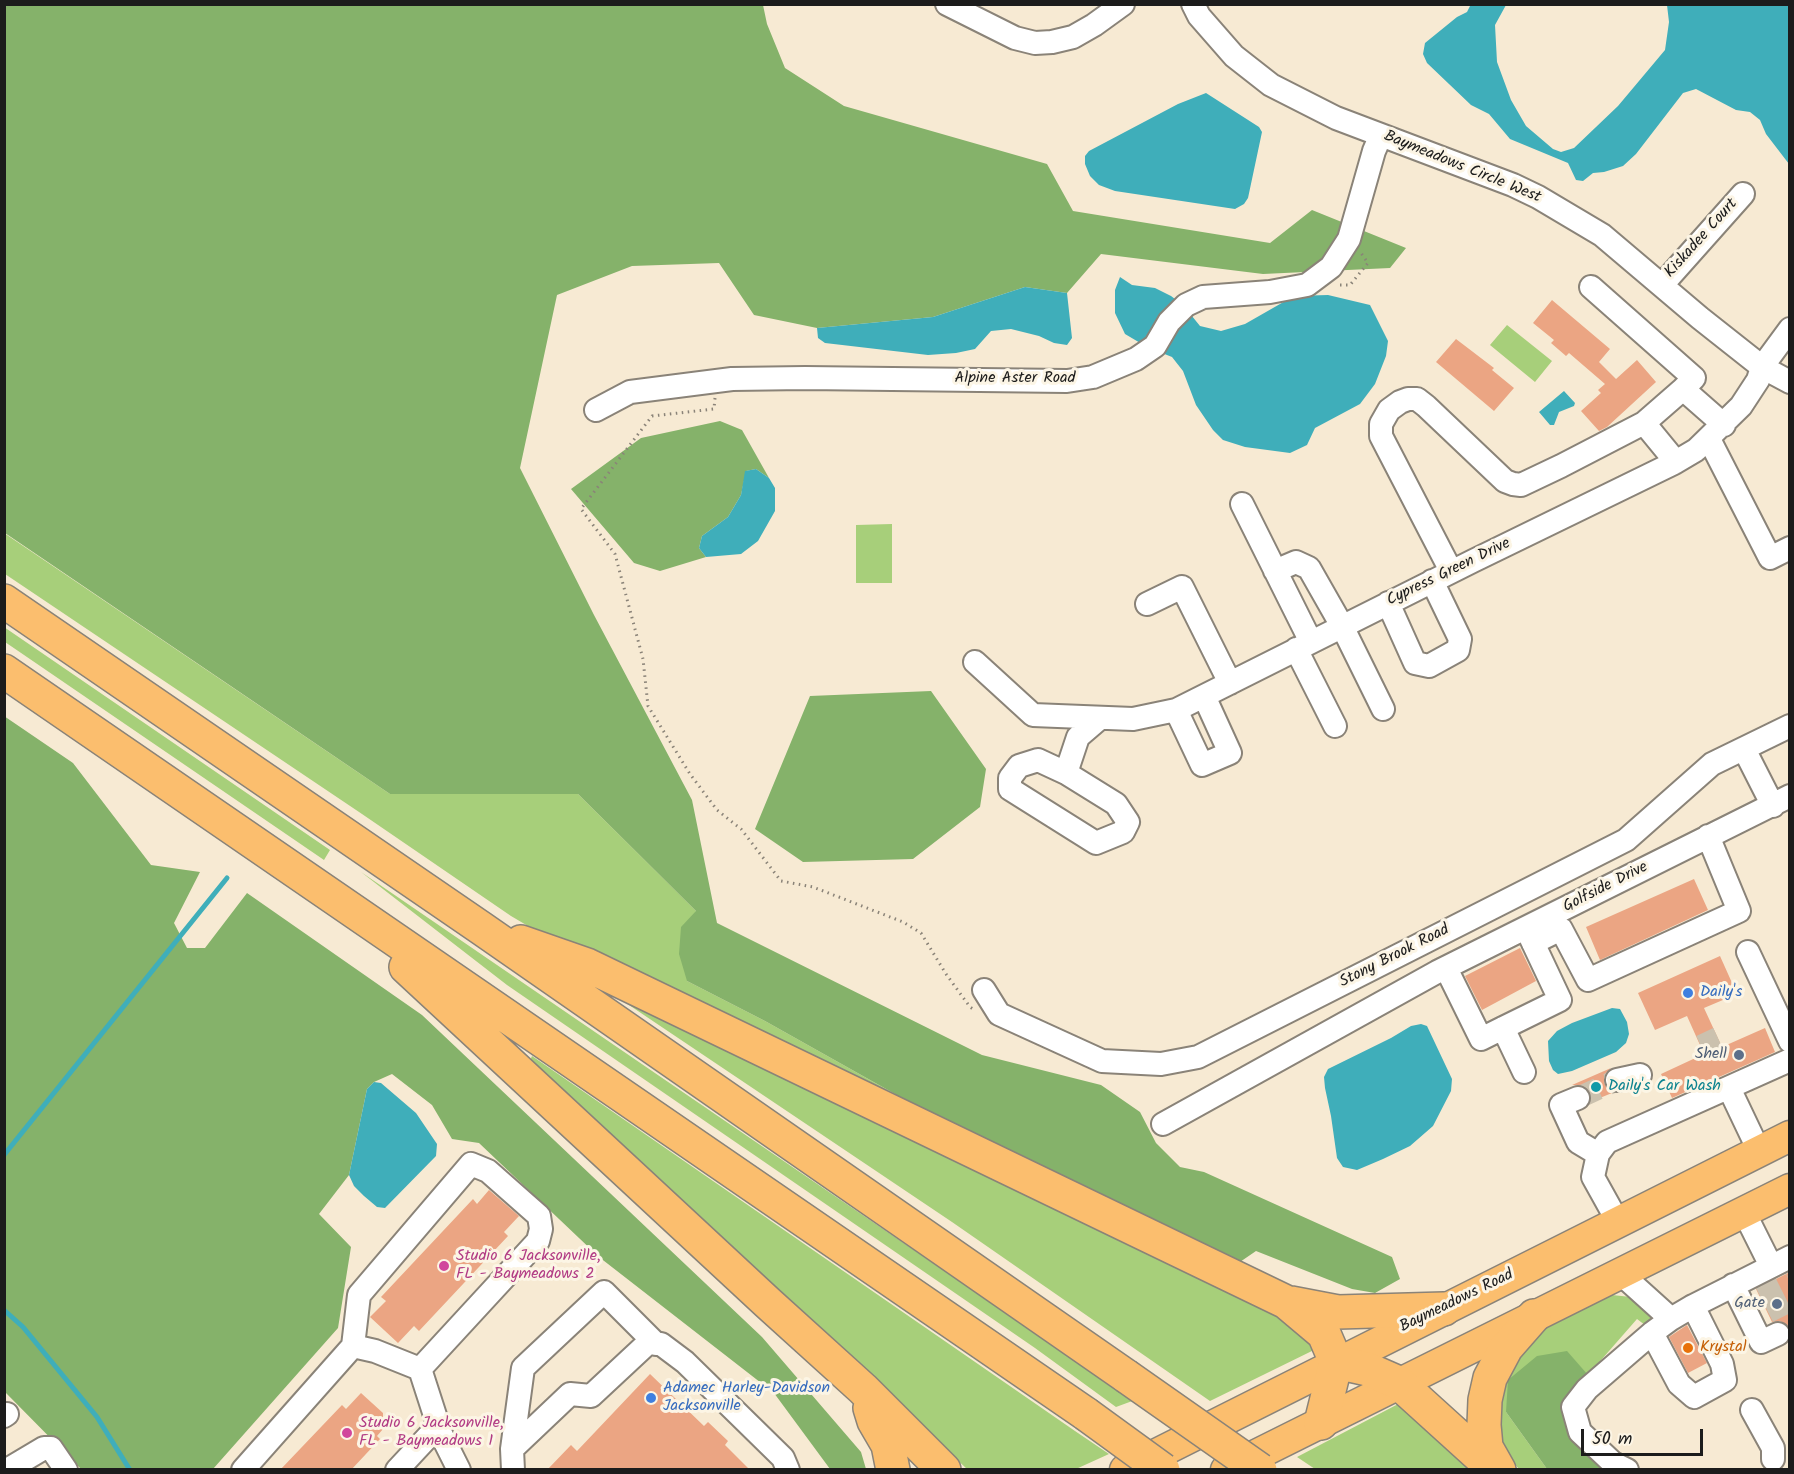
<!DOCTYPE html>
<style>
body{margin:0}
#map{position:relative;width:1794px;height:1474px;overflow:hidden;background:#f7ead3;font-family:Kalam,sans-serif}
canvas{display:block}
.frame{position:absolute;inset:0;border:6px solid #1c1c1c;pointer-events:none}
.scale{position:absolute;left:1581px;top:1429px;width:122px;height:27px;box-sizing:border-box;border:3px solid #1c1c1c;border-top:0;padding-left:8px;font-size:18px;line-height:21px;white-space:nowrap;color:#1c1c1c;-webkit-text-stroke:4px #fcf5e5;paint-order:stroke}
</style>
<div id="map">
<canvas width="1794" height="1474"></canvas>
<div class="frame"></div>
<div class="scale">50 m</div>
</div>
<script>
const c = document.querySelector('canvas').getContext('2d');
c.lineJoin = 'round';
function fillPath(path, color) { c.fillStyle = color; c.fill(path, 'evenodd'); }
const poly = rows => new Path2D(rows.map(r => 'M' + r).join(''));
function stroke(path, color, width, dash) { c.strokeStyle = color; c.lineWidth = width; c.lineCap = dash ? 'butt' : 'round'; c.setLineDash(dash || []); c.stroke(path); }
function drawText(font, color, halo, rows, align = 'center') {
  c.font = font + ' Kalam,sans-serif'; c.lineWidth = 6; c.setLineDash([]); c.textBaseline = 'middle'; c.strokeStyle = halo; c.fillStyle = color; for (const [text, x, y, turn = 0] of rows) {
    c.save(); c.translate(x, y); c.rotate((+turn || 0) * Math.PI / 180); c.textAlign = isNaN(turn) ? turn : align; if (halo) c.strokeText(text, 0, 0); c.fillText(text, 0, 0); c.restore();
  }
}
fillPath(poly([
 [1507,325,1552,361,1535,382,1490,345],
 [892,524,892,583,856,583,856,525],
 [4,533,390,794,578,794,696,911,687,981,765,1021,895,1094,901,1105,579,956,511,916,362,814,5,574],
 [4,627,330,850,324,860,5,642],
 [361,872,1022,1324,1135,1400,1116,1407,1035,1348,507,985],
 [565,962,1265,1303,1316,1349,1210,1401,952,1222],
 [532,1056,1075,1431,1109,1454,1076,1469,967,1469,850,1359,529,1063],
 [1612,1295,1631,1297,1650,1310,1652,1324,1649,1328,1637,1319,1588,1375,1506,1412,1547,1469,1519,1469,1500,1448,1491,1407,1527,1338],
 [1402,1402,1476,1469,1315,1469,1297,1457]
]), '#a7cf7a');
fillPath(poly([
 [4,5,763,5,767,24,785,68,844,106,1047,164,1073,211,1270,243,1312,210,1406,248,1390,268,1263,274,1101,254,1067,293,1025,287,933,317,817,328,754,315,719,263,632,266,557,295,520,468,594,615,692,800,717,923,982,1055,1101,1085,1140,1112,1156,1143,1180,1167,1204,1172,1392,1257,1400,1279,1375,1293,1352,1289,1256,1251,1237,1264,901,1105,895,1094,765,1021,687,981,679,954,681,927,696,911,578,794,390,794,5,533],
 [720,421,742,430,769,478,756,469,746,471,741,495,728,517,702,536,699,548,706,557,660,571,634,563,571,489,641,438],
 [931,691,986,769,980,807,913,859,803,862,755,829,810,696],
 [4,716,73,763,151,865,200,872,174,923,187,948,205,948,247,893,422,1015,762,1337,861,1452,866,1469,830,1469,774,1393,599,1257,479,1143,452,1139,432,1105,392,1074,374,1082,367,1089,349,1175,319,1214,351,1247,338,1328,213,1469,81,1469,5,1392],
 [1567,1351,1588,1375,1567,1407,1607,1469,1547,1469,1506,1412,1508,1380,1537,1356]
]), '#85b26a');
fillPath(poly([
 [1471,4,1506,5,1495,25,1497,62,1511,100,1526,126,1553,149,1561,152,1574,148,1618,106,1665,50,1669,22,1667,5,1789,5,1789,164,1766,134,1760,120,1750,112,1736,110,1696,89,1683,93,1636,154,1623,166,1604,172,1593,173,1583,181,1576,180,1568,163,1510,139,1489,114,1471,105,1427,63,1423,54,1425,43,1457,17,1467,12],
 [1206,93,1259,127,1262,132,1248,198,1244,204,1235,209,1115,191,1099,185,1090,176,1085,164,1085,156,1089,151,1178,104],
 [1120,277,1132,285,1155,288,1171,296,1183,305,1200,326,1221,331,1245,324,1294,296,1328,295,1370,305,1388,341,1386,356,1375,384,1360,404,1315,428,1307,445,1290,453,1245,447,1223,440,1213,430,1196,405,1183,371,1172,357,1147,347,1125,334,1115,313,1115,290],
 [1025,287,1067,293,1072,338,1067,345,1054,343,1039,336,1011,329,991,331,975,349,956,353,928,355,825,343,818,338,817,328,933,317],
 [1564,391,1575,403,1574,406,1559,412,1554,425,1550,425,1539,412],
 [756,469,769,478,775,488,775,511,758,541,741,554,706,557,699,548,702,536,728,517,741,495,745,471],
 [1612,1008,1620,1009,1627,1022,1629,1034,1626,1043,1616,1052,1572,1071,1558,1074,1553,1070,1549,1061,1548,1041,1557,1031,1572,1023],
 [1421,1024,1427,1026,1452,1079,1451,1091,1433,1126,1410,1146,1383,1159,1357,1170,1343,1167,1337,1158,1331,1116,1325,1088,1324,1077,1328,1069,1391,1038,1411,1026],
 [374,1082,381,1083,416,1113,437,1144,436,1156,385,1208,377,1207,364,1196,354,1186,349,1175,367,1089]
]), '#3faeba');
stroke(poly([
 [4,1155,227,878],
 [4,1310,23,1327,97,1417,130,1470]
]), '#3faeba', 5);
fillPath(poly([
 [1552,300,1610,349,1599,362,1616,379,1637,360,1656,382,1607,427,1599,431,1581,411,1601,393,1598,390,1605,384,1569,353,1566,356,1551,343,1554,340,1533,323],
 [1456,339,1494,368,1492,370,1514,388,1494,411,1436,362],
 [1694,879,1708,910,1600,960,1586,927],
 [1520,948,1536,981,1482,1010,1465,976],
 [1720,956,1737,994,1704,1008,1722,1047,1765,1028,1775,1052,1672,1098,1661,1074,1704,1054,1687,1016,1655,1030,1638,993],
 [1611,1068,1604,1075,1604,1082,1607,1089,1612,1093,1590,1102,1591,1093,1587,1088,1580,1085,1572,1085],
 [489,1190,519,1216,504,1232,508,1236,419,1331,414,1326,398,1343,370,1317,386,1301,381,1297,473,1199,477,1204],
 [1790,1272,1790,1327,1780,1321,1772,1322,1756,1289],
 [1687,1325,1707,1363,1688,1373,1669,1337],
 [650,1374,704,1426,708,1422,728,1441,725,1445,750,1470,547,1470,571,1445,577,1451],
 [361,1393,383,1413,383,1429,377,1436,380,1439,351,1470,280,1470,342,1405,346,1409]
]), '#eba583');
stroke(poly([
 [1701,1046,1718,1038],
 [1578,1098,1617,1080],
 [1760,1296,1790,1281],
 [1768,1312,1790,1301]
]), '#cbc1ae', 22, [22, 11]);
const minor = poly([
 [947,4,1015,38,1035,43,1052,42,1073,37,1094,25,1123,4],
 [1193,4,1199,16,1234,56,1271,85,1336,118,1513,185,1538,197,1602,235,1700,318,1762,367,1790,382],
 [1662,285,1743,194],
 [1591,287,1694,378,1683,389,1724,425],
 [596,410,630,392,732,379,805,378,1067,381,1093,377,1136,359,1155,346,1169,322,1186,305,1203,297,1270,292,1307,285,1331,267,1349,239,1374,151,1381,135],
 [1644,423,1683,389],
 [1709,439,1770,558,1790,548],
 [1242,504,1311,642],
 [1275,571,1296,562,1309,568,1342,626,1383,709],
 [1451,571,1381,436,1381,424,1389,410,1400,402,1408,399,1417,399,1426,406,1505,481,1513,484,1521,485,1561,466,1644,423,1676,462],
 [1388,603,1415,663,1429,666,1458,650,1460,639,1432,581],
 [1147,604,1182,587,1230,683],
 [1296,649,1335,726],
 [975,662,1033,715,1133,719,1176,710,1473,561,1674,463,1696,450,1741,406,1758,380,1762,367,1790,329],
 [1176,710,1202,765,1230,753,1204,696],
 [1744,749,1773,806],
 [1066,773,1038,760,1019,766,1010,778,1010,789,1096,843,1123,832,1128,822,1116,804,1066,773,1078,737,1099,719],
 [1533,943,1561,929,1588,980,1739,911,1708,836],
 [1748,952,1790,1041],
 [1446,968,1481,1039,1503,1028,1560,1000,1527,930],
 [984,990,999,1014,1102,1061,1161,1064,1198,1057,1626,840,1712,764,1790,726],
 [1503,1028,1524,1072],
 [1617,1080,1640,1075],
 [1729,1088,1759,1151],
 [1578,1098,1561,1105,1578,1142,1598,1154],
 [1163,1124,1437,972,1790,796],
 [1744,1212,1771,1266],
 [1618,1222,1593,1177,1598,1154,1607,1142,1790,1060],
 [1620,1273,1671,1319],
 [1733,1285,1761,1342,1778,1334],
 [1652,1333,1679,1384,1694,1397,1725,1380,1722,1364,1693,1306],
 [353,1346,375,1351,420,1369],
 [1752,1410,1773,1448,1773,1459],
 [4,1416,7,1414],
 [512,1449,523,1368,604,1292,656,1344],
 [7,1470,44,1448,51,1448,66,1470],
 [243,1470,353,1346,359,1295,471,1164,488,1171,539,1216,541,1229,538,1241,420,1369,441,1434,459,1470],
 [397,1470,438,1426],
 [513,1470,512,1449,570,1394,591,1396,649,1342,661,1344,685,1362,783,1458,788,1470],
 [1627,1470,1613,1463,1580,1432,1573,1407,1587,1389,1652,1333,1671,1319,1693,1306,1790,1257]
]);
const major = poly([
 [1125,1470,1790,1136],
 [1226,1470,1790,1189]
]);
const highway = poly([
 [4,601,481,928,1126,1376],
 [4,671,1086,1414],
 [521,942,587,965,1286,1302,1324,1334,1336,1362,1321,1423],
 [406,967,768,1303,863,1389,944,1470],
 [1291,1303,1338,1312,1444,1309],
 [1336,1362,1367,1369,1399,1383,1495,1470],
 [870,1408,874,1421,888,1445,893,1470],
 [1499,1470,1486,1447,1484,1425,1485,1400,1490,1378,1506,1348,1534,1316]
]);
stroke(minor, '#8a8378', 26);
stroke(major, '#8a8378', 33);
stroke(highway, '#8a8378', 36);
stroke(poly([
 [1340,285,1350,285,1368,263,1361,253],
 [715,398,714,409,652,416,581,509,615,554,643,659,648,706,690,774,717,810,741,829,781,881,813,887,903,922,921,933,946,974,970,1007,973,1009]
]), '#8a8378', 3, [1.5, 4.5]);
stroke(minor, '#fff', 22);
stroke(major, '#fbbe6e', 30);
stroke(highway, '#fbbe6e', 33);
const highwayBridge = poly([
 [1126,1376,1260,1470],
 [1086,1414,1163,1470]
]);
stroke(highwayBridge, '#8a8378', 36, []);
stroke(highwayBridge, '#fbbe6e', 33);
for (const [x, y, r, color] of [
 [1688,993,6,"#3f7fe0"],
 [1739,1055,6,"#5c6f8a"],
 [1596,1087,6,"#0f9aa8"],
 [444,1266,6,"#d1479c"],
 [1777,1304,6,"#5c6f8a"],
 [1688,1348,6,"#e8710a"],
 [651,1398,6,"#3f7fe0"],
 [347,1433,6,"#d1479c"]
]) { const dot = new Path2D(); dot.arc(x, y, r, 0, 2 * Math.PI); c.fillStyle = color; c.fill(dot); stroke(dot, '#fcf5e5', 2); }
drawText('16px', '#1c1c1c', '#fcf5e5', [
 ["Baymeadows Circle West",1462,168,22],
 ["Kiskadee Court",1702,239,-48],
 ["Alpine Aster Road",1015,379],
 ["Cypress Green Drive",1449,573,-26],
 ["Golfside Drive",1606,888,-27],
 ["Stony Brook Road",1395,957,-27],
 ["Baymeadows Road",1457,1302,-26]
]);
drawText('16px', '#366cbe', '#fcf5e5', [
 ["Daily's",1700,993],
 ["Adamec Harley-Davidson",663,1389],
 ["Jacksonville",663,1407]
], 'left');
drawText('16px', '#4e5e75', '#fcf5e5', [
 ["Shell",1727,1055],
 ["Gate",1765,1304]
], 'right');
drawText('16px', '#0d838f', '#fcf5e5', [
 ["Daily's Car Wash",1608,1087]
], 'left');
drawText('16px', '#b23c85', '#fcf5e5', [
 ["Studio 6 Jacksonville,",456,1257],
 ["FL - Baymeadows 2",456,1275],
 ["Studio 6 Jacksonville,",359,1424],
 ["FL - Baymeadows 1",359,1442]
], 'left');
drawText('16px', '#c56008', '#fcf5e5', [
 ["Krystal",1700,1348]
], 'left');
</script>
